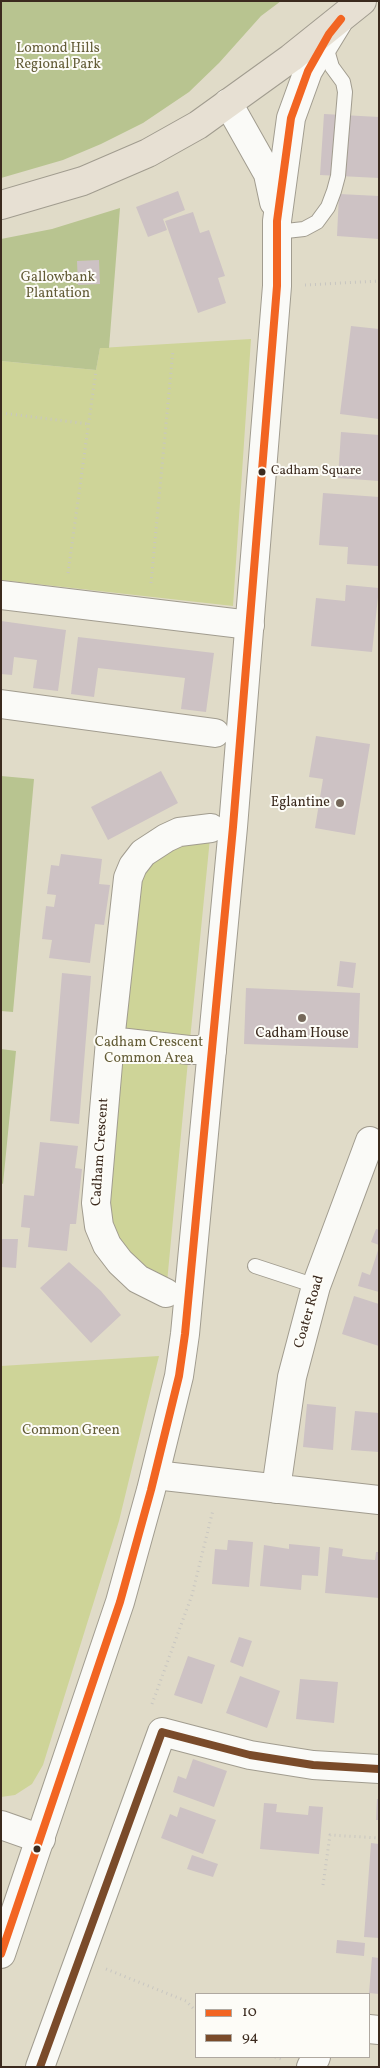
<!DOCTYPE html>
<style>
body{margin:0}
#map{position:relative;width:380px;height:2068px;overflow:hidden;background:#e0dbc8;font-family:Vollkorn,serif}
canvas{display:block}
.frame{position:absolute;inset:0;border:2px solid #3b2a1e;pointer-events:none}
.legend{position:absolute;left:195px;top:1993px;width:175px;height:65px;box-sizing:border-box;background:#fdfcf7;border:1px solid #afa8a0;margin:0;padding:6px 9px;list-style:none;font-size:15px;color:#3b2a1e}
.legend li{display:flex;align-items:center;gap:10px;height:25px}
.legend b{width:25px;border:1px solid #afa8a0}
</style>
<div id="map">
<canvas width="380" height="2068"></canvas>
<div class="frame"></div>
<ul class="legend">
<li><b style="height:6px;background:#f26522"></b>10</li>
<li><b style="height:6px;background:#7a4b2a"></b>94</li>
</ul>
</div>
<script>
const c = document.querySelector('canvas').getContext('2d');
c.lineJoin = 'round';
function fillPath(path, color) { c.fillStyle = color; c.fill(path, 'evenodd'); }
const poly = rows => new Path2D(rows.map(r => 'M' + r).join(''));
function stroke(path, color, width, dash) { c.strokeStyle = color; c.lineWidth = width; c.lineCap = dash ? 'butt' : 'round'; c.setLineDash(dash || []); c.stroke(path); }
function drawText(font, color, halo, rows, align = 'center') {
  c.font = font + ' Vollkorn,serif'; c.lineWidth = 4; c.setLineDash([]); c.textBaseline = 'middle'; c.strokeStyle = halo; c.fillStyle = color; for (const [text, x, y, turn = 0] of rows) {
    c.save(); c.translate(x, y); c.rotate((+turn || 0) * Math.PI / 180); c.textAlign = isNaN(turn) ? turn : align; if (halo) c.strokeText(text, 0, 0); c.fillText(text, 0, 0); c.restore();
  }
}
fillPath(poly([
 [251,339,233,606,1,580,1,361,96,370,100,348],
 [211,828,189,1050,166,1293,99,1226,133,866],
 [159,1356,119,1521,43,1765,32,1784,15,1795,1,1797,1,1366]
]), '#ced498');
fillPath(poly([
 [1,1,281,1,261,16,219,63,189,92,143,123,101,144,63,160,1,178],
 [120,208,109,348,100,348,96,370,1,361,1,239,52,229],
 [1,776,34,779,13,1012,1,1011],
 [1,1049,16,1051,3,1184,1,1183]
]), '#b8c490');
fillPath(poly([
 [324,114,379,117,379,178,320,175],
 [178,191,185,210,163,219,167,230,148,237,136,207],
 [339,194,379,196,379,239,337,236],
 [193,212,200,233,209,230,225,276,218,278,226,303,198,313,165,221],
 [99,260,100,284,78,285,77,261],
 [351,326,379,329,379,419,340,414],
 [341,432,379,435,379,481,338,478],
 [323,493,379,497,378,566,347,564,348,547,319,545],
 [346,585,379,588,372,652,311,646,316,598,345,601],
 [1,621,66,630,58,691,33,688,37,660,14,657,12,675,1,674],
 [78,637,214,653,206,712,181,709,185,678,98,668,94,697,71,694],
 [316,736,370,744,355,835,315,828,323,779,309,777],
 [161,771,178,803,108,840,91,807],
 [61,854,102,859,99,884,110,885,104,925,95,924,90,963,49,958,52,940,42,939,46,906,54,907,56,895,47,894,51,865,59,866],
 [340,961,356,963,353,988,337,986],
 [62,973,91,976,79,1124,50,1121],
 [246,988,360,993,358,1048,244,1044],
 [40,1142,78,1146,75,1168,82,1169,76,1224,70,1224,67,1251,28,1247,30,1228,21,1227,24,1195,34,1196],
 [376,1229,379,1230,379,1245,371,1242],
 [1,1239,18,1239,16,1268,1,1267],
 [379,1247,379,1292,358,1286,362,1272,370,1275],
 [69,1262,101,1291,121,1315,91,1343,40,1288],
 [354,1296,379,1304,379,1346,342,1334],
 [307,1404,336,1407,333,1450,303,1447],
 [355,1411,379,1413,379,1452,351,1450],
 [228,1540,253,1542,249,1587,212,1584,215,1549,227,1550],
 [289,1544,320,1547,318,1576,302,1575,301,1590,260,1586,264,1545,289,1549],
 [329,1547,343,1549,342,1556,362,1559,375,1560,376,1552,379,1552,379,1598,325,1593],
 [239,1637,252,1641,243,1667,230,1662],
 [188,1656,215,1665,202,1704,174,1695],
 [240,1676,280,1691,267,1728,226,1713],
 [300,1679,338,1682,334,1723,296,1719],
 [193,1759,227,1771,214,1807,173,1792,178,1776,186,1779],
 [377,1799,379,1799,379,1820,376,1820],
 [264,1803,277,1804,276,1812,308,1815,309,1806,323,1807,319,1854,260,1849],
 [180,1807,216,1820,203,1854,161,1838,170,1814,177,1817],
 [371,1843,379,1844,379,1938,364,1937],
 [192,1855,218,1864,213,1877,187,1869],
 [337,1940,365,1943,364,1956,336,1953],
 [372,1957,379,1958,379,1994,369,1993]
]), '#cdc2c4');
const service = poly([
 [277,232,304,229,317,222,328,207,334,191,338,176,345,92,343,82,332,67,327,50,328,45],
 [255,1266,316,1286]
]);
const minor = poly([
 [1,595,250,625],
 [1,704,215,733],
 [110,1041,189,1050,212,1050],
 [166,1293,138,1279,120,1262,107,1245,99,1226,96,1203,110,1041,128,878,133,866,143,853,166,838,179,832,211,828],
 [155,1475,379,1500],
 [276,1489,292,1377,316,1286,370,1141],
 [1,1825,41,1839],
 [369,2029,379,2030],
 [40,2067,162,1732,250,1755,313,1765,379,1769],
 [311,2067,316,2057]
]);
const tertiary = poly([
 [228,103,268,174,274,202],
 [1,1954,120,1602,151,1490,179,1376,185,1334,233,827,277,286,277,221,291,118,308,71,338,22]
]);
const trunk = poly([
 [1,205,83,181,148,153,198,125,291,58,362,1]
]);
stroke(service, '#a19c8f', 16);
stroke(minor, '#a19c8f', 30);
stroke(tertiary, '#a19c8f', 30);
stroke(trunk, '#a19c8f', 30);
stroke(poly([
 [305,285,379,281],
 [1,413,89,424],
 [68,573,96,370],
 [151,583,173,350],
 [152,1704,192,1595,213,1510],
 [323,1885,330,1835,379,1838],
 [106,1969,186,2001,196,2011],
 [275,2057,284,2060]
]), '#c8c6c1', 3, [1, 4]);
stroke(service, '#fafaf7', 14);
stroke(minor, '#fafaf7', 28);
stroke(tertiary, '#fafaf7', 28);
stroke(trunk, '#e7e0d3', 28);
stroke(poly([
 [1,1954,120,1602,151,1490,179,1376,185,1334,233,827,277,286,277,221,291,118,308,71,329,34,341,19]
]), '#f26522', 8);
stroke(poly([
 [40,2067,162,1732,250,1755,313,1765,379,1769]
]), '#7a4b2a', 8);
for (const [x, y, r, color] of [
 [262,472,4.5,"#3b2a1e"],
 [340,803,5,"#75685a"],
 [302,1018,5,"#75685a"],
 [37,1849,4.5,"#3b2a1e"]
]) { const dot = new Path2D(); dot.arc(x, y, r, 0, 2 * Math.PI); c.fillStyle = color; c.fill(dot); stroke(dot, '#fdfcf7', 2); }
drawText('13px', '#3b2a1e', '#fdfcf7', [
 ["Cadham Square",271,472]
], 'left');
drawText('14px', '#635c37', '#fdfcf7', [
 ["Lomond Hills",58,49],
 ["Regional Park",58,65],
 ["Gallowbank",58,278],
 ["Plantation",58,294],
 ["Cadham Crescent",149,1043],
 ["Common Area",149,1059],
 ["Common Green",71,1431]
]);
drawText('14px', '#3b2a1e', '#fdfcf7', [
 ["Eglantine",330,803],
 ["Cadham House",302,1034,"center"]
], 'right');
drawText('14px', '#3b2a1e', '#fdfcf7', [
 ["Cadham Crescent",101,1152,-86],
 ["Coater Road",310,1312,-74]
]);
</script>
